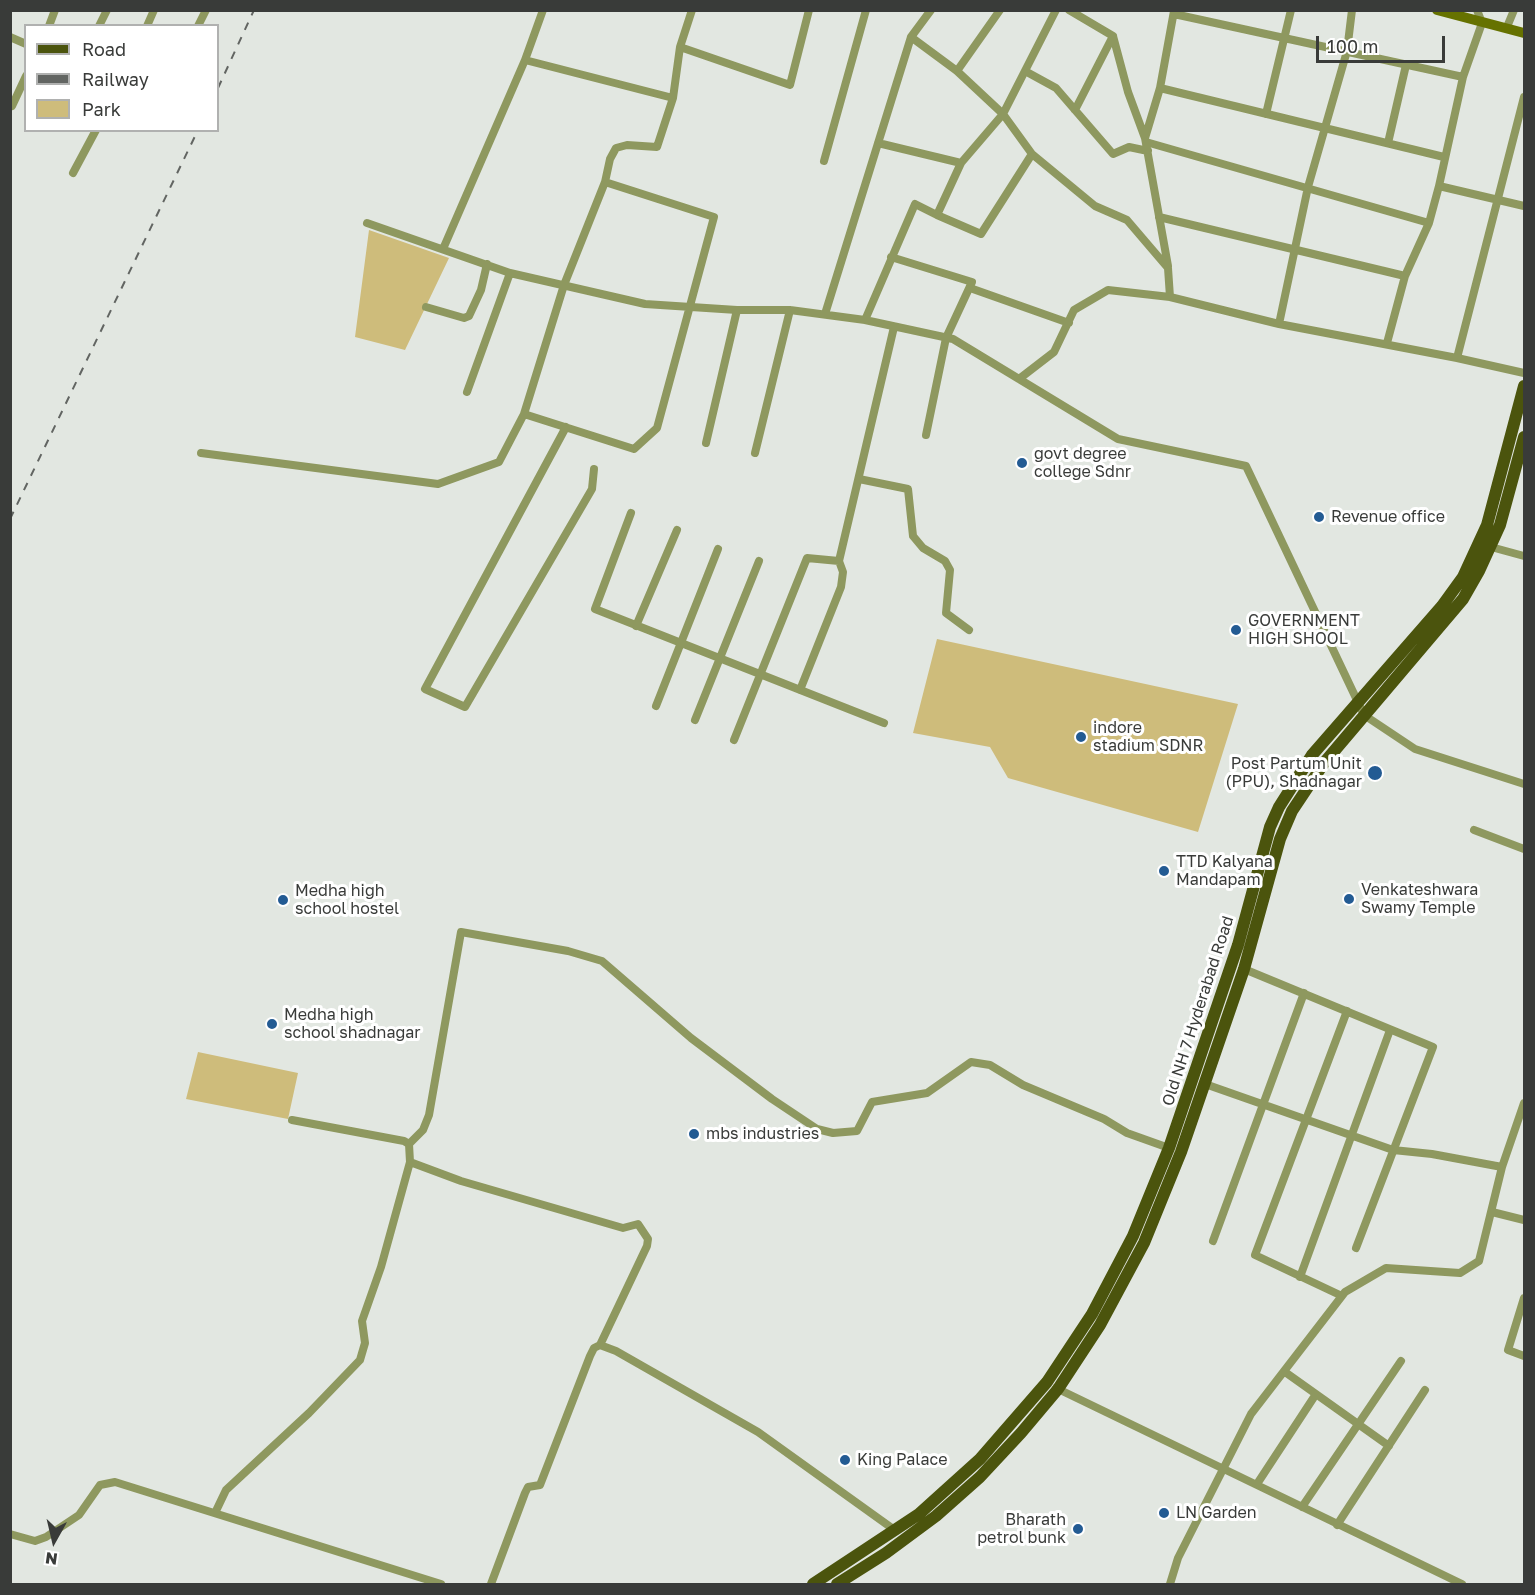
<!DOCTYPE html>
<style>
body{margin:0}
#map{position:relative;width:1535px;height:1595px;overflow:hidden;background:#e2e7e1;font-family:"Golos Text",sans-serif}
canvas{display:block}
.frame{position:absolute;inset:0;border:12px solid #393b39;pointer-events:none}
.legend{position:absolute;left:24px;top:24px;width:195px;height:108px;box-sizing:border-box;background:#fff;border:2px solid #b0b1b0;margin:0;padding:8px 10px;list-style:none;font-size:18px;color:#393b39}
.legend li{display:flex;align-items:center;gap:12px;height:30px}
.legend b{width:30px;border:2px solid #b0b1b0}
.north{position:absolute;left:24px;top:1511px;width:60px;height:60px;-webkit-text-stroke:4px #fff;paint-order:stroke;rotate:188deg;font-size:16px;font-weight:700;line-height:24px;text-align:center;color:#393b39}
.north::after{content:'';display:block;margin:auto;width:21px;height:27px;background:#393b39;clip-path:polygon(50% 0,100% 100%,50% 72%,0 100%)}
.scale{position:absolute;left:1316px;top:36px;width:129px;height:27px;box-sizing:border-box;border:3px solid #393b39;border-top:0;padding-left:8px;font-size:18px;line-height:21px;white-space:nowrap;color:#393b39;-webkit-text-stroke:4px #fff;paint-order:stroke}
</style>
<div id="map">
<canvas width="1535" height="1595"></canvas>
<div class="frame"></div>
<ul class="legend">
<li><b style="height:8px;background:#4b540d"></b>Road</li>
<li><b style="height:8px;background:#626562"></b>Railway</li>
<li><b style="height:16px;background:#cebc7b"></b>Park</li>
</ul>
<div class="north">N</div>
<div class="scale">100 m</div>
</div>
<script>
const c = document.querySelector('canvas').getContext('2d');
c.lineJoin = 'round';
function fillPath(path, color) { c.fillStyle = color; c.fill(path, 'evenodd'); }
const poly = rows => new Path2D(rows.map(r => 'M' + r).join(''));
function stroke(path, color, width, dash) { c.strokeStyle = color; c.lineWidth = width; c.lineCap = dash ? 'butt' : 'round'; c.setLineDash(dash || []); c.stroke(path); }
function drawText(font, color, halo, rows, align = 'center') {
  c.font = font + ' "Golos Text",sans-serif'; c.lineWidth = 6; c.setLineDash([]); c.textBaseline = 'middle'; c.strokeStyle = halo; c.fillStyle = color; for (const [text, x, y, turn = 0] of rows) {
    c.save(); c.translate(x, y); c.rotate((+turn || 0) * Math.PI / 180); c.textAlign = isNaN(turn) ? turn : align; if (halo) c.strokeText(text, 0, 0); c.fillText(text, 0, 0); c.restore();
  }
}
fillPath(poly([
 [369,230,449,258,405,350,355,337],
 [937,639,1238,704,1198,832,1008,778,990,747,913,733],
 [198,1052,298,1073,288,1119,186,1099]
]), '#cebc7b');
stroke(poly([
 [543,10,525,60,673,98,680,47],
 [692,10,680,47,790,85,809,10],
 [1069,10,1113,36,1128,92,1145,138],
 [1174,14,1463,77],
 [49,26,55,10],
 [99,26,107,10],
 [147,26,154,10],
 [198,26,206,10],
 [1507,27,1514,10],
 [10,37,26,44],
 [911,37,957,71,1003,114,1032,154,1095,206,1127,220,1168,268,1170,297,1108,290,1074,310,1054,352,1019,379],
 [957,71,1000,10],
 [1025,71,1056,88,1113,154,1129,147,1148,151],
 [1160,88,1444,157],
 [1524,97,1457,358,1524,373],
 [12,106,26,76],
 [1075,110,1113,36],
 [1266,114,1291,10],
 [1146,142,1429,223],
 [878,143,961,163],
 [1388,143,1406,65],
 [824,161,866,10],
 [73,173,96,130],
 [1439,186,1524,206],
 [937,215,981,234,1032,154],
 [1159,217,1405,276],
 [367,223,510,273,645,304,737,310,790,310,865,320,953,339,1118,439,1246,466,1364,715,1415,749,1524,784],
 [443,249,525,60],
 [891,257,972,282,946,338,926,435],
 [1168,266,1145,138,1160,88,1174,11],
 [970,288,1069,323],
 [1170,297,1279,324,1457,358],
 [426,307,464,318,469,316,481,290,487,264],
 [825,314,911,37,931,10],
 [865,320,915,204,937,215,961,163,1003,114,1056,10],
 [1279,324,1308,187,1347,51,1352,10],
 [1387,343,1405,276,1429,223,1439,186,1463,77,1482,23,1477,10],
 [467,392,510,273],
 [524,414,564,285,605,182,610,159,616,148,627,145,657,147,673,98],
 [566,427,425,689,465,707,592,489,594,469],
 [706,443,737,310],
 [201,453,438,484,499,462,524,414,634,449,657,428,714,217,605,182],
 [755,453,790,310],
 [859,479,908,489,913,536,923,548,945,561,950,570,946,613,969,630],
 [631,513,595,609,884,723],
 [1491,547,1524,556],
 [636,626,677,530],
 [800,690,841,587,843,572,839,561,894,327],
 [656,706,718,549],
 [695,720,759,561],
 [734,740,807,558,839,561],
 [1474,830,1524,849],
 [1244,969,1433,1047,1356,1248],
 [1205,1084,1393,1150,1432,1154,1502,1167],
 [409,1144,423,1130,429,1115,461,932,568,951,602,961,691,1038,772,1099,817,1129,833,1133,857,1131,872,1102,927,1093,971,1062,990,1065,1023,1085,1104,1119,1127,1133,1169,1148],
 [410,1162,461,1181,623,1228,638,1224,648,1239,647,1246,600,1345],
 [1492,1212,1524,1220],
 [1213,1241,1304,993],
 [1300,1277,1390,1030],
 [1342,1296,1255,1255,1347,1011],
 [1524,1298,1508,1350,1524,1356],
 [1285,1372,1389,1446],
 [1056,1388,1462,1584],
 [1257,1484,1316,1394],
 [1302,1507,1401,1361],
 [215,1513,226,1490,309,1413,360,1360,365,1343,362,1321,381,1267,410,1162,409,1144,404,1141,292,1120],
 [1337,1525,1425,1390],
 [10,1534,35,1541,46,1537,79,1515,100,1485,115,1482,441,1584],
 [491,1584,525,1493,528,1487,540,1485,590,1356,594,1348,600,1345,616,1351,758,1432,896,1531],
 [1170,1584,1178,1558,1251,1414,1345,1292,1386,1268,1460,1273,1479,1261,1502,1167,1524,1103]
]), '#8e985f', 8);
stroke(poly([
 [1437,10,1524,33]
]), '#667200', 10);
stroke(poly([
 [813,1584,919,1514,980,1459,1047,1382,1092,1314,1133,1236,1169,1148,1238,945,1270,827,1279,807,1312,755,1442,606,1463,577,1487,525,1524,386],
 [837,1584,886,1553,936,1516,980,1477,1021,1433,1058,1389,1100,1325,1144,1243,1181,1152,1244,969,1280,839,1292,811,1324,763,1463,599,1479,571,1500,525,1524,437]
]), '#4b540d', 12);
stroke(poly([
 [218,88,254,10],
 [10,519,198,130]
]), '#626562', 2, [8, 8]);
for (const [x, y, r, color] of [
 [1022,463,6,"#235b93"],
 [1319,517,6,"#235b93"],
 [1236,630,6,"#235b93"],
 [1081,737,6,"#235b93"],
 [1375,773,8,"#235b93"],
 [1164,871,6,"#235b93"],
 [1349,899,6,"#235b93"],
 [283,900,6,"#235b93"],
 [272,1024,6,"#235b93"],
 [694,1134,6,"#235b93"],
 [845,1460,6,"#235b93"],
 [1164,1513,6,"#235b93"],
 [1078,1529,6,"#235b93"]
]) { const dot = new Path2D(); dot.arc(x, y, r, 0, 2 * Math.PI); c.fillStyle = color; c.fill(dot); stroke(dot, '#fff', 2); }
drawText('16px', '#393b39', '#fff', [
 ["govt degree",1034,454],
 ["college Sdnr",1034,472],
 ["Revenue office",1331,517],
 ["GOVERNMENT",1248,621],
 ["HIGH SHOOL",1248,639],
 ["indore",1093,728],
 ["stadium SDNR",1093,746],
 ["Post Partum Unit",1362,764,"right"],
 ["(PPU), Shadnagar",1362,782,"right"],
 ["TTD Kalyana",1176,862],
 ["Mandapam",1176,880],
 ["Venkateshwara",1361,890],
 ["Swamy Temple",1361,908],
 ["Medha high",295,891],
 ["school hostel",295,909],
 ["Medha high",284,1015],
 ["school shadnagar",284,1033],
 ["mbs industries",706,1134],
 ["King Palace",857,1460],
 ["LN Garden",1176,1513],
 ["Bharath",1066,1520,"right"],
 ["petrol bunk",1066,1538,"right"]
], 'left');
drawText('16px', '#393b39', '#fff', [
 ["Old NH 7 Hyderabad Road",1198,1011,-72]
]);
</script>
